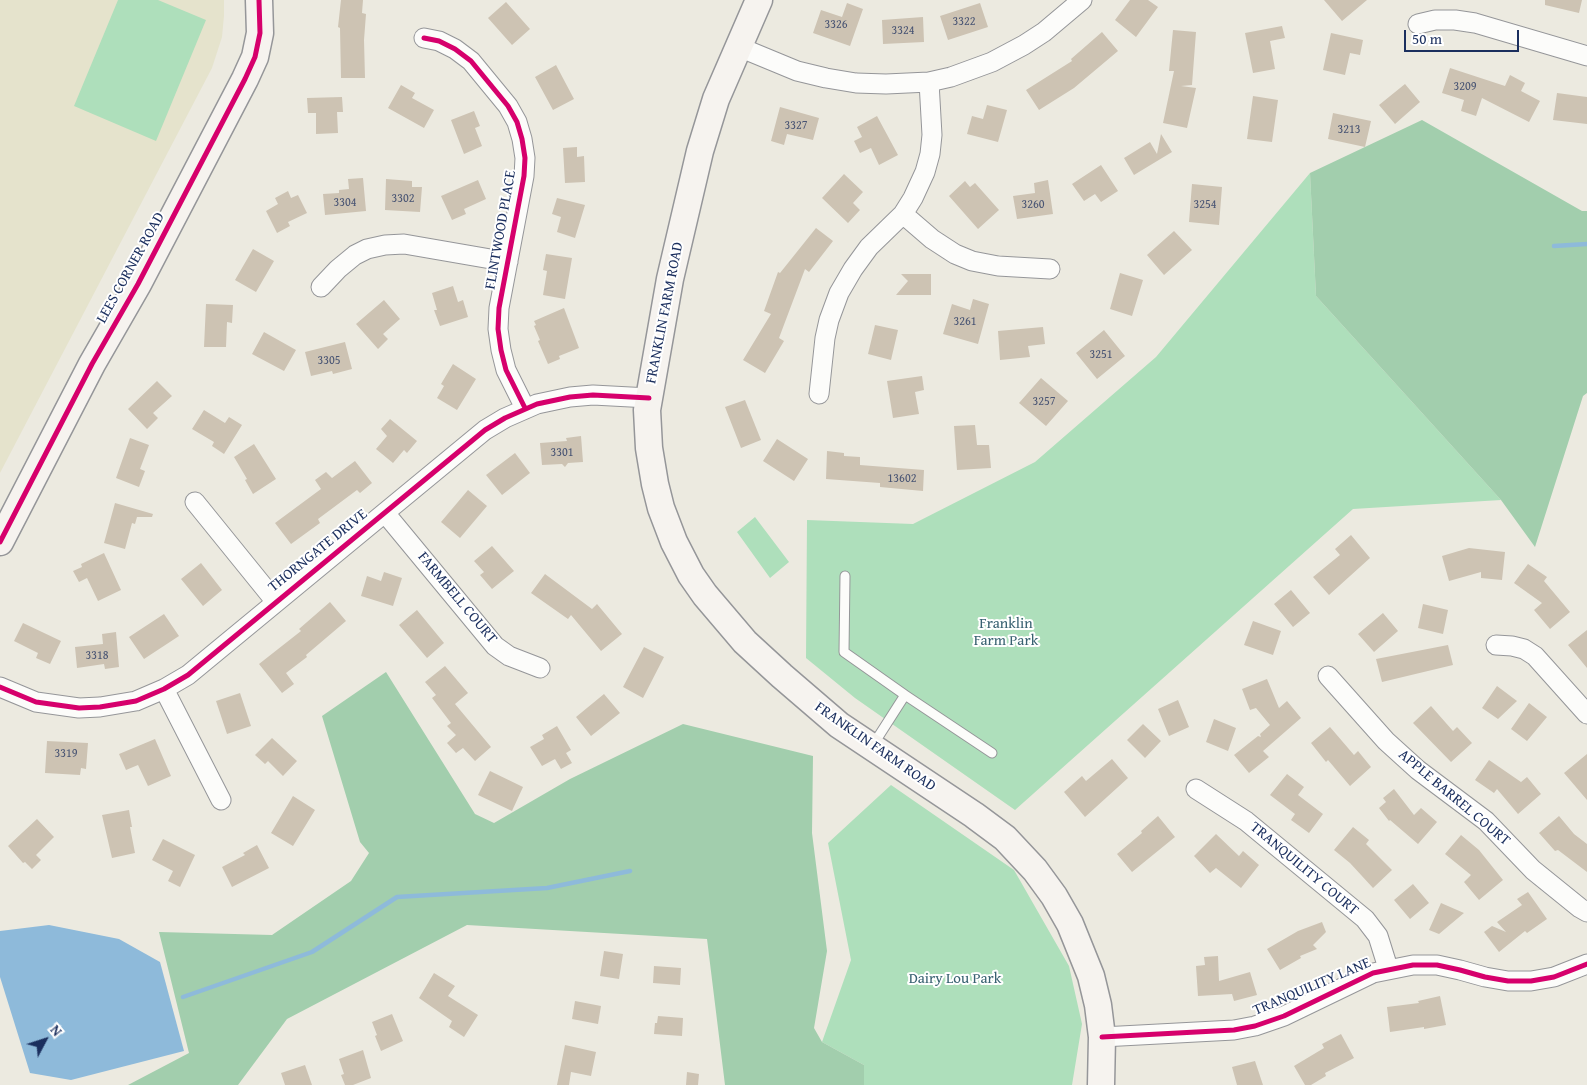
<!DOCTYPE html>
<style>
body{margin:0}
#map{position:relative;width:1587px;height:1085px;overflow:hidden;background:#eceae0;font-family:"Gentium Book Plus",serif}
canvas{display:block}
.north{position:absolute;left:20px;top:1015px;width:50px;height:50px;-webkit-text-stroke:4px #fff;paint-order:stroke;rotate:50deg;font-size:14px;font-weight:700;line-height:20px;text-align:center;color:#1b2f5e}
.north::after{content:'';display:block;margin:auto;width:18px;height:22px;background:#1b2f5e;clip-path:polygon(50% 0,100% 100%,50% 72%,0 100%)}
.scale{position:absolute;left:1404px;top:30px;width:115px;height:22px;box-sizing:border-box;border:2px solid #1b2f5e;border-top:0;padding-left:6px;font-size:15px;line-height:18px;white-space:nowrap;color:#1b2f5e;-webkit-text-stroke:4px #fff;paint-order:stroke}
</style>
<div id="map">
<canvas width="1587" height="1085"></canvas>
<div class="north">N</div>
<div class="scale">50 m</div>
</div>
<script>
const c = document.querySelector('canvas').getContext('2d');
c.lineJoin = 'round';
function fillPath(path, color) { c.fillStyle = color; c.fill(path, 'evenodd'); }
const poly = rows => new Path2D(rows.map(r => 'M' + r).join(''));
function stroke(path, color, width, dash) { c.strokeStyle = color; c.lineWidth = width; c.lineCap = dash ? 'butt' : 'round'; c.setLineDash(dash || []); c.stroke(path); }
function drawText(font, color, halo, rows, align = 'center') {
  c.font = font + ' "Gentium Book Plus",serif'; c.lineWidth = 4; c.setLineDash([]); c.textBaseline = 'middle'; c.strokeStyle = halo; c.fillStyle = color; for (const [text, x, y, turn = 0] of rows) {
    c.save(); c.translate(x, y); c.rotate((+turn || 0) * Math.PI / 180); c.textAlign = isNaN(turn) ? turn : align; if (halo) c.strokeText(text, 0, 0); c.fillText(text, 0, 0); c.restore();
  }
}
fillPath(poly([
 [0,0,224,0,224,16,222,37,212,68,0,473]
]), '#e5e3cc');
fillPath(poly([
 [118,0,158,0,206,20,156,141,74,106],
 [1310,173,1316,296,1501,500,1353,509,1015,810,855,698,806,658,807,520,913,524,1035,462,1156,357],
 [755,517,789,562,770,578,737,532],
 [891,785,1014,870,1069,966,1082,1024,1072,1085,864,1085,864,1065,822,1042,851,960,828,843]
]), '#aedfbb');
fillPath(poly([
 [1422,120,1582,211,1587,211,1587,393,1583,396,1535,547,1501,500,1316,296,1310,173],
 [386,672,475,814,494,823,570,779,683,724,813,756,812,833,827,951,814,1028,822,1042,864,1065,864,1085,725,1085,707,939,467,925,287,1019,238,1085,128,1085,189,1053,159,932,272,935,351,881,369,853,360,842,322,716]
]), '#a2cead');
fillPath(poly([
 [49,925,119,939,160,962,184,1051,71,1080,30,1073,0,977,0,931]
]), '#8ebada');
stroke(poly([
 [1554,246,1587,244],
 [183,997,312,952,397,897,547,888,630,871]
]), '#8ebada', 4.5);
fillPath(poly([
 [341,0,363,0,362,13,366,14,364,40,365,78,341,78,340,28,338,27],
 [1130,0,1148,0,1158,7,1136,37,1115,20],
 [1324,0,1367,0,1342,21],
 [1545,0,1582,0,1579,13,1545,5],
 [506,2,530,29,512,45,488,18],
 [847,3,863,9,850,46,813,33,821,10,842,17],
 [980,3,988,27,948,40,940,16],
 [923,17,924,42,883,44,882,20],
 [1282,26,1285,38,1270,41,1275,69,1253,73,1245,33],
 [1173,30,1196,32,1192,85,1181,86,1196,88,1187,128,1163,123,1174,71,1169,71],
 [1102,32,1118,51,1074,88,1039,110,1026,90,1072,61,1071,59],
 [1331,33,1363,40,1360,55,1350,53,1345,75,1323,70],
 [556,65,574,99,553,110,535,77],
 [1450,68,1505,86,1510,75,1525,83,1521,91,1540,101,1529,122,1482,98,1476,116,1461,111,1464,100,1442,93],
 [1405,84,1420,102,1395,124,1379,105],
 [401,85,415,93,412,98,434,110,424,128,388,108],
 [1557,93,1587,97,1587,124,1553,120],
 [1253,96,1278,100,1272,142,1247,139],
 [342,97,343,112,337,112,338,133,316,134,316,113,308,113,307,98],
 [987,105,1007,110,998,142,967,134,972,116,983,119],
 [780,107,819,118,813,140,787,134,784,145,771,141],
 [474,111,480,126,475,128,482,146,464,154,451,120],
 [1333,113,1371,121,1365,147,1328,139],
 [877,116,898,155,879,165,871,148,860,153,854,141,862,137,857,127],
 [1161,134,1172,152,1134,175,1124,158,1150,142,1157,154],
 [577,147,577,157,584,156,585,182,565,183,563,148],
 [1101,165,1118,191,1101,202,1095,194,1084,201,1072,184],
 [844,174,863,192,853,203,860,210,848,223,822,198],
 [363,178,366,211,325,215,323,194,339,193,339,190,349,189,348,179],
 [386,179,412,181,412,187,422,187,420,212,385,210],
 [478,180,486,199,464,209,466,214,452,220,441,196],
 [1048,180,1053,214,1017,219,1013,196,1035,193,1034,183],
 [965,181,970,187,975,183,999,210,978,229,949,196],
 [1192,184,1222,187,1219,225,1189,222],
 [288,191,291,198,298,195,307,213,288,222,290,226,277,233,266,211,278,204,275,198],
 [557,198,585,205,575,238,557,232,561,217,552,214],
 [816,228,833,241,809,272,805,269,779,338,784,341,765,373,743,360,771,314,764,311,778,272,780,273],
 [1174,231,1192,250,1164,275,1147,255],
 [253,249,274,261,256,292,235,280],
 [546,254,572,258,565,299,543,295,547,271,543,270],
 [1120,273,1143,280,1132,316,1110,309],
 [901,274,931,274,931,295,896,295,908,281],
 [453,286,458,302,463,300,468,317,440,326,434,310,437,310,432,293],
 [973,299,989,304,978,344,943,334,952,304,970,310],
 [384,300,400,319,383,334,388,339,378,349,356,324],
 [206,304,233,305,232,323,227,322,226,347,204,347],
 [564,308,579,348,559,356,560,359,548,364,538,341,540,340,534,326,536,325,534,321],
 [875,325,898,330,891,360,868,354],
 [1043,327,1045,344,1028,346,1030,357,1000,360,998,331],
 [1104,330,1125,356,1097,379,1076,353],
 [264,332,296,350,284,371,252,354],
 [345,342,352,369,333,374,332,371,311,376,305,352],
 [453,364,476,379,457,410,437,398,444,386,441,384],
 [922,376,924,390,915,392,919,414,893,418,887,381],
 [1041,378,1068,401,1046,426,1019,403],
 [157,381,172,396,153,413,158,418,147,429,128,409],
 [745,400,761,440,741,448,725,407],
 [204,410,225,423,229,417,242,425,224,454,212,446,214,442,192,429],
 [390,419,417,441,407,453,404,450,393,463,376,449,387,436,381,429],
 [975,425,977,445,989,445,991,468,957,470,954,426],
 [581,436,583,462,568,463,565,467,562,464,542,465,540,443,567,441,566,438],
 [130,438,149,445,140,469,145,471,139,487,116,478],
 [777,439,808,459,794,481,763,461],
 [254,444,276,479,253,494,245,480,247,479,234,457],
 [827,451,844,453,844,456,860,457,860,465,924,470,923,491,880,487,880,483,826,479],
 [515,453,530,473,502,495,486,475],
 [355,461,372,483,360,493,357,490,318,519,320,523,291,544,275,523,321,489,315,480,326,472,332,478],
 [468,490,487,506,460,538,441,522],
 [115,503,153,514,152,517,137,517,135,524,132,523,125,549,104,543],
 [1351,535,1370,558,1329,595,1313,577,1340,555,1335,549],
 [492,546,514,571,492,589,480,575,484,572,474,561],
 [1469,548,1505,552,1502,580,1481,578,1481,572,1449,581,1442,556],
 [104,553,121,590,98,601,87,578,79,582,73,571,82,567,81,564],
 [201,563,222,590,203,606,181,579],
 [1528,564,1547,577,1544,581,1570,612,1550,629,1534,610,1542,603,1514,583],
 [384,572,402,578,393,606,361,596,367,576,381,581],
 [545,574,592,609,597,604,622,634,601,651,571,615,568,619,531,593],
 [1291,590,1310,613,1293,627,1274,604],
 [330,602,346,621,306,655,307,657,286,673,294,684,282,693,259,664,301,631,299,629],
 [1423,604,1448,610,1443,634,1418,628],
 [417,610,444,643,427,658,399,625],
 [1383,613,1398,631,1374,652,1358,634],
 [164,614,179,636,144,659,129,637],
 [1253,621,1281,631,1273,655,1244,645],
 [23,623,61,641,50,664,36,658,38,653,14,641],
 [1587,630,1587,668,1568,645],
 [116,632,119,667,105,669,104,664,77,668,75,647,103,644,102,634],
 [1448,645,1453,665,1382,682,1376,659],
 [644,647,664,657,643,698,623,687],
 [445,666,468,693,455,704,491,747,475,761,463,748,456,753,447,743,456,735,447,726,451,723,432,698,436,695,425,682],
 [1267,679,1279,708,1287,701,1301,718,1263,751,1269,757,1249,773,1234,755,1258,736,1261,737,1260,734,1270,725,1256,708,1250,710,1242,689],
 [1497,686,1517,701,1498,719,1482,708],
 [240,693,251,726,227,734,216,701],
 [604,694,620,713,591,736,576,717],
 [1178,700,1189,727,1169,736,1158,709],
 [1529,703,1547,717,1527,741,1511,729],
 [1431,706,1453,731,1457,727,1472,743,1451,762,1413,723],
 [1214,719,1236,728,1228,751,1206,742],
 [1143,724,1161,741,1145,758,1127,740],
 [557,726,571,750,566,753,572,763,561,769,555,759,542,766,530,747,544,739,542,735],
 [1330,727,1354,755,1358,751,1371,767,1350,786,1328,760,1326,762,1311,743],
 [272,738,297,761,283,776,268,761,265,764,255,755],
 [155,739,171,776,148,786,138,765,126,770,119,754],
 [47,741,88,743,86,769,81,768,80,775,45,773],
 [1587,754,1587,800,1564,773],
 [1112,759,1128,778,1085,817,1064,792,1082,776,1086,781],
 [1489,760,1521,782,1527,777,1541,794,1518,814,1497,789,1494,793,1475,780],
 [490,771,523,787,512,811,478,795],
 [1287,774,1304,787,1298,795,1323,814,1309,833,1291,820,1295,814,1270,795],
 [1394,789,1414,815,1421,808,1437,822,1418,844,1390,820,1389,821,1379,808,1386,802,1383,798],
 [293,796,315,810,293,846,271,833],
 [129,810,132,827,130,827,135,853,112,858,102,815],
 [1158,816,1175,837,1132,872,1117,854,1142,833,1141,831],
 [1559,816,1574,834,1587,844,1587,872,1558,850,1555,851,1539,833],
 [37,819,54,837,36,855,41,860,32,869,25,862,23,863,8,846],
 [1353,827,1369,840,1366,844,1392,870,1373,888,1350,863,1334,850],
 [1216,834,1239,856,1243,851,1259,865,1241,888,1216,868,1210,873,1194,856],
 [1461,835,1479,850,1503,880,1479,900,1464,882,1471,875,1445,854],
 [163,839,195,855,180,887,168,881,173,871,152,860],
 [257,845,269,868,232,887,222,867,245,855,243,853],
 [1413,884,1429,903,1410,919,1394,900],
 [1528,892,1547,919,1527,933,1525,931,1499,952,1484,932,1492,926,1506,932,1497,922,1522,905,1517,899],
 [1441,903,1464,913,1439,934,1429,930],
 [1322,922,1326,932,1313,945,1317,949,1300,956,1301,958,1280,970,1267,949,1298,931],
 [604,951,623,954,619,979,600,976],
 [1218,956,1219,981,1250,972,1257,995,1234,1001,1232,994,1198,996,1196,966,1205,965,1204,957],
 [654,966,681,968,680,985,653,983],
 [434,973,455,986,448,996,478,1015,464,1037,449,1027,452,1021,419,998],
 [1440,996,1446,1025,1424,1029,1424,1027,1390,1032,1387,1007,1419,1003,1418,1001],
 [575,1001,601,1006,598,1024,572,1019],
 [392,1014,403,1041,381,1051,375,1036,377,1035,372,1022],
 [658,1016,683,1018,682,1036,654,1034,655,1023,657,1023],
 [1341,1034,1354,1058,1325,1073,1326,1076,1311,1085,1305,1085,1294,1066,1324,1048,1322,1044],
 [565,1045,596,1052,591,1076,571,1072,569,1085,557,1085],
 [363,1050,371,1078,353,1085,345,1085,341,1075,344,1074,339,1059],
 [1255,1061,1263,1085,1237,1085,1232,1067],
 [305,1065,312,1085,285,1085,281,1073],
 [687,1072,699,1074,698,1085,686,1085]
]), '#cdc3b3');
const lane = poly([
 [845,576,844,652,905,695],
 [873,745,905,695,992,753]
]);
const street = poly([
 [1418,24,1435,20,1455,20,1475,23,1587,56],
 [424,38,439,41,455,49,471,61,508,106,517,122,522,139,525,158,524,176,499,308,498,329,501,350,506,370,525,408],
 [739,47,797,71,826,78,856,83,886,84,929,82,951,77,992,62,1024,45,1044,32,1082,0],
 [903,214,932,239,955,254,972,261,998,266,1050,269],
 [321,287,338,269,355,255,367,249,385,245,404,244,508,262],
 [819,394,825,338,829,320,839,293,853,269,869,247,903,214,913,198,925,172,930,154,932,135,929,82],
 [195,502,276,602],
 [385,513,495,646,509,656,540,668],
 [1496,645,1512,646,1524,649,1535,656,1587,714],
 [1328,676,1386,741,1418,770,1486,821,1533,870,1580,908,1587,912],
 [0,687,36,702,79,708,100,707,136,701,164,689,188,675,485,430,505,418,537,404,570,397,593,395,649,398],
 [164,689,221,800],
 [1196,789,1246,821,1365,919,1378,936,1388,968],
 [1102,1037,1234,1030,1255,1026,1284,1016,1373,973,1413,965,1437,965,1460,970,1485,977,1508,981,1531,981,1554,977,1587,964]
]);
const secondary = poly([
 [759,0,716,99,700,151,670,279,647,410,649,448,655,484,661,508,674,542,691,575,705,595,745,642,782,676,839,725,974,815,1005,838,1035,870,1054,896,1070,924,1091,976,1098,1005,1102,1037,1101,1085],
 [0,542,92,364,138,284,245,79,255,57,260,33,259,0]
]);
stroke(lane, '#959699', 11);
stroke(street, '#959699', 21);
stroke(secondary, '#959699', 29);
stroke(lane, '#fcfcfa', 9);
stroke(street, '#fcfcfa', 19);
stroke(secondary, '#f6f3ef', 26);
stroke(poly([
 [424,38,439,41,455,49,471,61,508,106,517,122,522,139,525,158,524,176,499,308,498,329,501,350,506,370,525,408],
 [0,542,92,364,138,284,245,79,255,57,260,33,259,0],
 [0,687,36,702,79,708,100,707,136,701,164,689,188,675,485,430,505,418,537,404,570,397,593,395,649,398],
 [1102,1037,1234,1030,1255,1026,1284,1016,1373,973,1413,965,1437,965,1460,970,1485,977,1508,981,1531,981,1554,977,1587,964]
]), '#d6006c', 5);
drawText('12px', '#485473', null, [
 ["3322",964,22],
 ["3326",836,25],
 ["3324",903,31],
 ["3209",1465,87],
 ["3327",796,126],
 ["3213",1349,130],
 ["3302",403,199],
 ["3304",345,203],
 ["3260",1033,205],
 ["3254",1205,205],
 ["3261",965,322],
 ["3251",1101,355],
 ["3305",329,361],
 ["3257",1044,402],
 ["3301",562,453],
 ["13602",902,479],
 ["3318",97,656],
 ["3319",66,754]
]);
drawText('15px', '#1b2f5e', '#fff', [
 ["FLINTWOOD PLACE",501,230,-80],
 ["LEES CORNER ROAD",131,268,-61],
 ["FRANKLIN FARM ROAD",665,313,-79],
 ["THORNGATE DRIVE",318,551,-39],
 ["FARMBELL COURT",457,598,50],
 ["FRANKLIN FARM ROAD",875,747,35],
 ["APPLE BARREL COURT",1454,798,40],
 ["TRANQUILITY COURT",1304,869,40],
 ["TRANQUILITY LANE",1312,987,-23]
]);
drawText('15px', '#386171', '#fff', [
 ["Franklin",1006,624],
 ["Farm Park",1006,641],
 ["Dairy Lou Park",955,979]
]);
</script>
